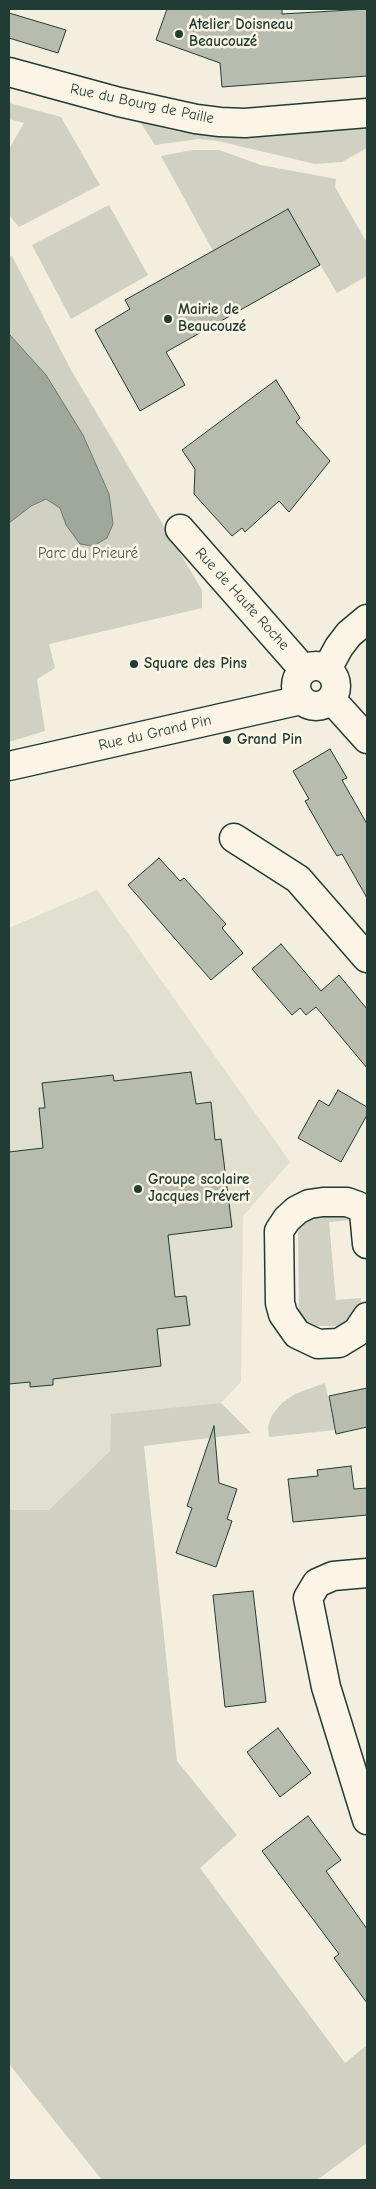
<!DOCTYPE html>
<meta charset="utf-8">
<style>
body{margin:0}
#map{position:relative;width:376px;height:2189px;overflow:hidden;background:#f3eede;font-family:"Comic Neue",sans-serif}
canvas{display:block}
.frame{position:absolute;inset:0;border:10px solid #1f3d34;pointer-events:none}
</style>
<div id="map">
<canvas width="376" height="2189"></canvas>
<div class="frame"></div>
</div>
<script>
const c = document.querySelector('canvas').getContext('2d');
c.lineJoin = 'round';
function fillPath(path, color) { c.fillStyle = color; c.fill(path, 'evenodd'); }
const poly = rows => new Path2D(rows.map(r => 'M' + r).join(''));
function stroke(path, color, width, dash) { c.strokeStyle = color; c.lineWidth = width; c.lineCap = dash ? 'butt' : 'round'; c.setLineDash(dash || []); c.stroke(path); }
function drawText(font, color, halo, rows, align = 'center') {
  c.font = font + ' "Comic Neue",sans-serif'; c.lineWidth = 5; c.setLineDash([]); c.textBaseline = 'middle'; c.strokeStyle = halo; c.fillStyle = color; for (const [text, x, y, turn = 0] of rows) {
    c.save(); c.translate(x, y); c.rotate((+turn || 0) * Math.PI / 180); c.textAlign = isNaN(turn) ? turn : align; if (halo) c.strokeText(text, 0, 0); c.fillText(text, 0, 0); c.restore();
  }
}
fillPath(poly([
 [97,890,290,1162,243,1216,241,1382,221,1403,112,1415,110,1451,49,1510,9,1510,9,928]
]), '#e1dfd0');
fillPath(poly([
 [9,103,61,117,100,185,19,227,9,215,9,149,24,123,9,119],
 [140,122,179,132,249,136,367,126,367,148,342,162,315,164,218,141,198,139,155,145],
 [192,150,219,150,261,165,336,179,335,187,367,243,367,276,337,293,287,209,213,251,161,156],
 [109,205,148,275,71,319,32,245],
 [12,256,71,370,202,590,202,608,49,644,55,668,37,679,45,731,9,742,9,257],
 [315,1212,349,1214,353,1220,329,1222,336,1300,361,1298,361,1306,349,1320,337,1326,317,1326,306,1321,299,1312,298,1224],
 [325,1383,335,1430,269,1437,268,1426,272,1415,282,1403,295,1394],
 [221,1403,251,1433,144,1446,177,1761,237,1835,200,1868,345,2063,367,2045,367,2143,317,2180,102,2180,9,2064,9,1510,49,1510,110,1451,111,1414]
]), '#d0d1c2');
const water = poly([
 [9,334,46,375,83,435,109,494,113,524,107,538,93,546,80,544,66,525,60,508,46,499,31,506,9,523,9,334]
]);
fillPath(water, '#a0a89b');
stroke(water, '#6c7d72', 1);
const building = poly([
 [167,9,282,9,282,14,367,9,367,76,222,87,220,63,156,40,167,9],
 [9,13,66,30,58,53,9,38,9,13],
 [288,209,320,265,166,352,185,385,140,411,95,330,130,309,125,300,288,209],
 [276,380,300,418,296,422,330,461,289,512,279,501,245,532,242,528,232,536,194,494,195,469,182,450,276,380],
 [330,749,347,778,342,780,367,824,367,898,342,854,337,856,329,843,305,801,309,799,293,771,330,749],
 [159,858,180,881,184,878,226,924,222,928,243,953,211,980,128,885,159,858],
 [281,944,321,991,339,975,367,1009,367,1068,316,1007,306,1015,300,1008,292,1015,252,969,281,944],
 [191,1072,196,1104,211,1102,215,1140,221,1139,232,1227,168,1235,175,1297,186,1296,190,1325,157,1329,161,1366,53,1379,53,1385,30,1387,30,1382,9,1384,9,1152,43,1148,39,1108,45,1108,42,1083,113,1075,114,1081,191,1072],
 [338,1090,367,1107,367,1115,341,1162,298,1138,319,1100,329,1106,338,1090],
 [367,1388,367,1427,336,1434,329,1396,367,1388],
 [214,1426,219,1483,237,1489,227,1519,232,1521,216,1567,176,1553,192,1508,187,1506,214,1426],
 [351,1466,354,1489,367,1488,367,1515,293,1522,288,1479,318,1476,317,1470,351,1466],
 [253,1591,266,1702,225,1707,213,1595,253,1591],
 [278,1728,311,1773,280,1797,247,1752,278,1728],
 [308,1816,341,1860,326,1871,367,1929,367,2003,334,1958,339,1954,262,1851,308,1816]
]);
fillPath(building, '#b8bcae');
stroke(building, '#1f3d34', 1);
const minor = poly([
 [180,529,304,670],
 '296 686a20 20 0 1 1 40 0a20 20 0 1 1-40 0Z',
 [327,669,339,647,349,634,367,619],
 [331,699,367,739],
 [9,766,301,700],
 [234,838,298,879,367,958],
 [367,1244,364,1212,358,1206,347,1202,323,1202,309,1204,297,1210,287,1219,279,1231,280,1303,283,1314,297,1334,318,1344,339,1343,357,1332,367,1317],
 [367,1573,333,1576,317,1583,308,1598,326,1687,367,1820]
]);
const tertiary = poly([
 [9,72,119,102,196,119,220,122,245,123,367,113]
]);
stroke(minor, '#1f3d34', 31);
stroke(tertiary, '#1f3d34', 31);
stroke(minor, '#fcf5e5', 28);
stroke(tertiary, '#fcf5e5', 28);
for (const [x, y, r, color] of [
 [179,34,5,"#1f3d34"],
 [168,319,5,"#1f3d34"],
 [134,664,5,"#1f3d34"],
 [227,740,5,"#1f3d34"],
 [138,1189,5,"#1f3d34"]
]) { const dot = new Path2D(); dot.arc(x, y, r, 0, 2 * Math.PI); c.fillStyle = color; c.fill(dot); stroke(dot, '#fcf5e5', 2); }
drawText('bold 15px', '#1f3d34', '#fcf5e5', [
 ["Atelier Doisneau",189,25],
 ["Beaucouzé",189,42],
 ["Mairie de",178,310],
 ["Beaucouzé",178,327],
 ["Square des Pins",144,664],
 ["Grand Pin",237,740],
 ["Groupe scolaire",148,1180],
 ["Jacques Prévert",148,1197]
], 'left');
drawText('15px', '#1f3d34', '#fcf5e5', [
 ["Rue du Bourg de Paille",142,104,12],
 ["Rue de Haute Roche",242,599,48],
 ["Rue du Grand Pin",155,733,-13]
]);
drawText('15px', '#425b50', '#fcf5e5', [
 ["Parc du Prieuré",88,554]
]);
</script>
